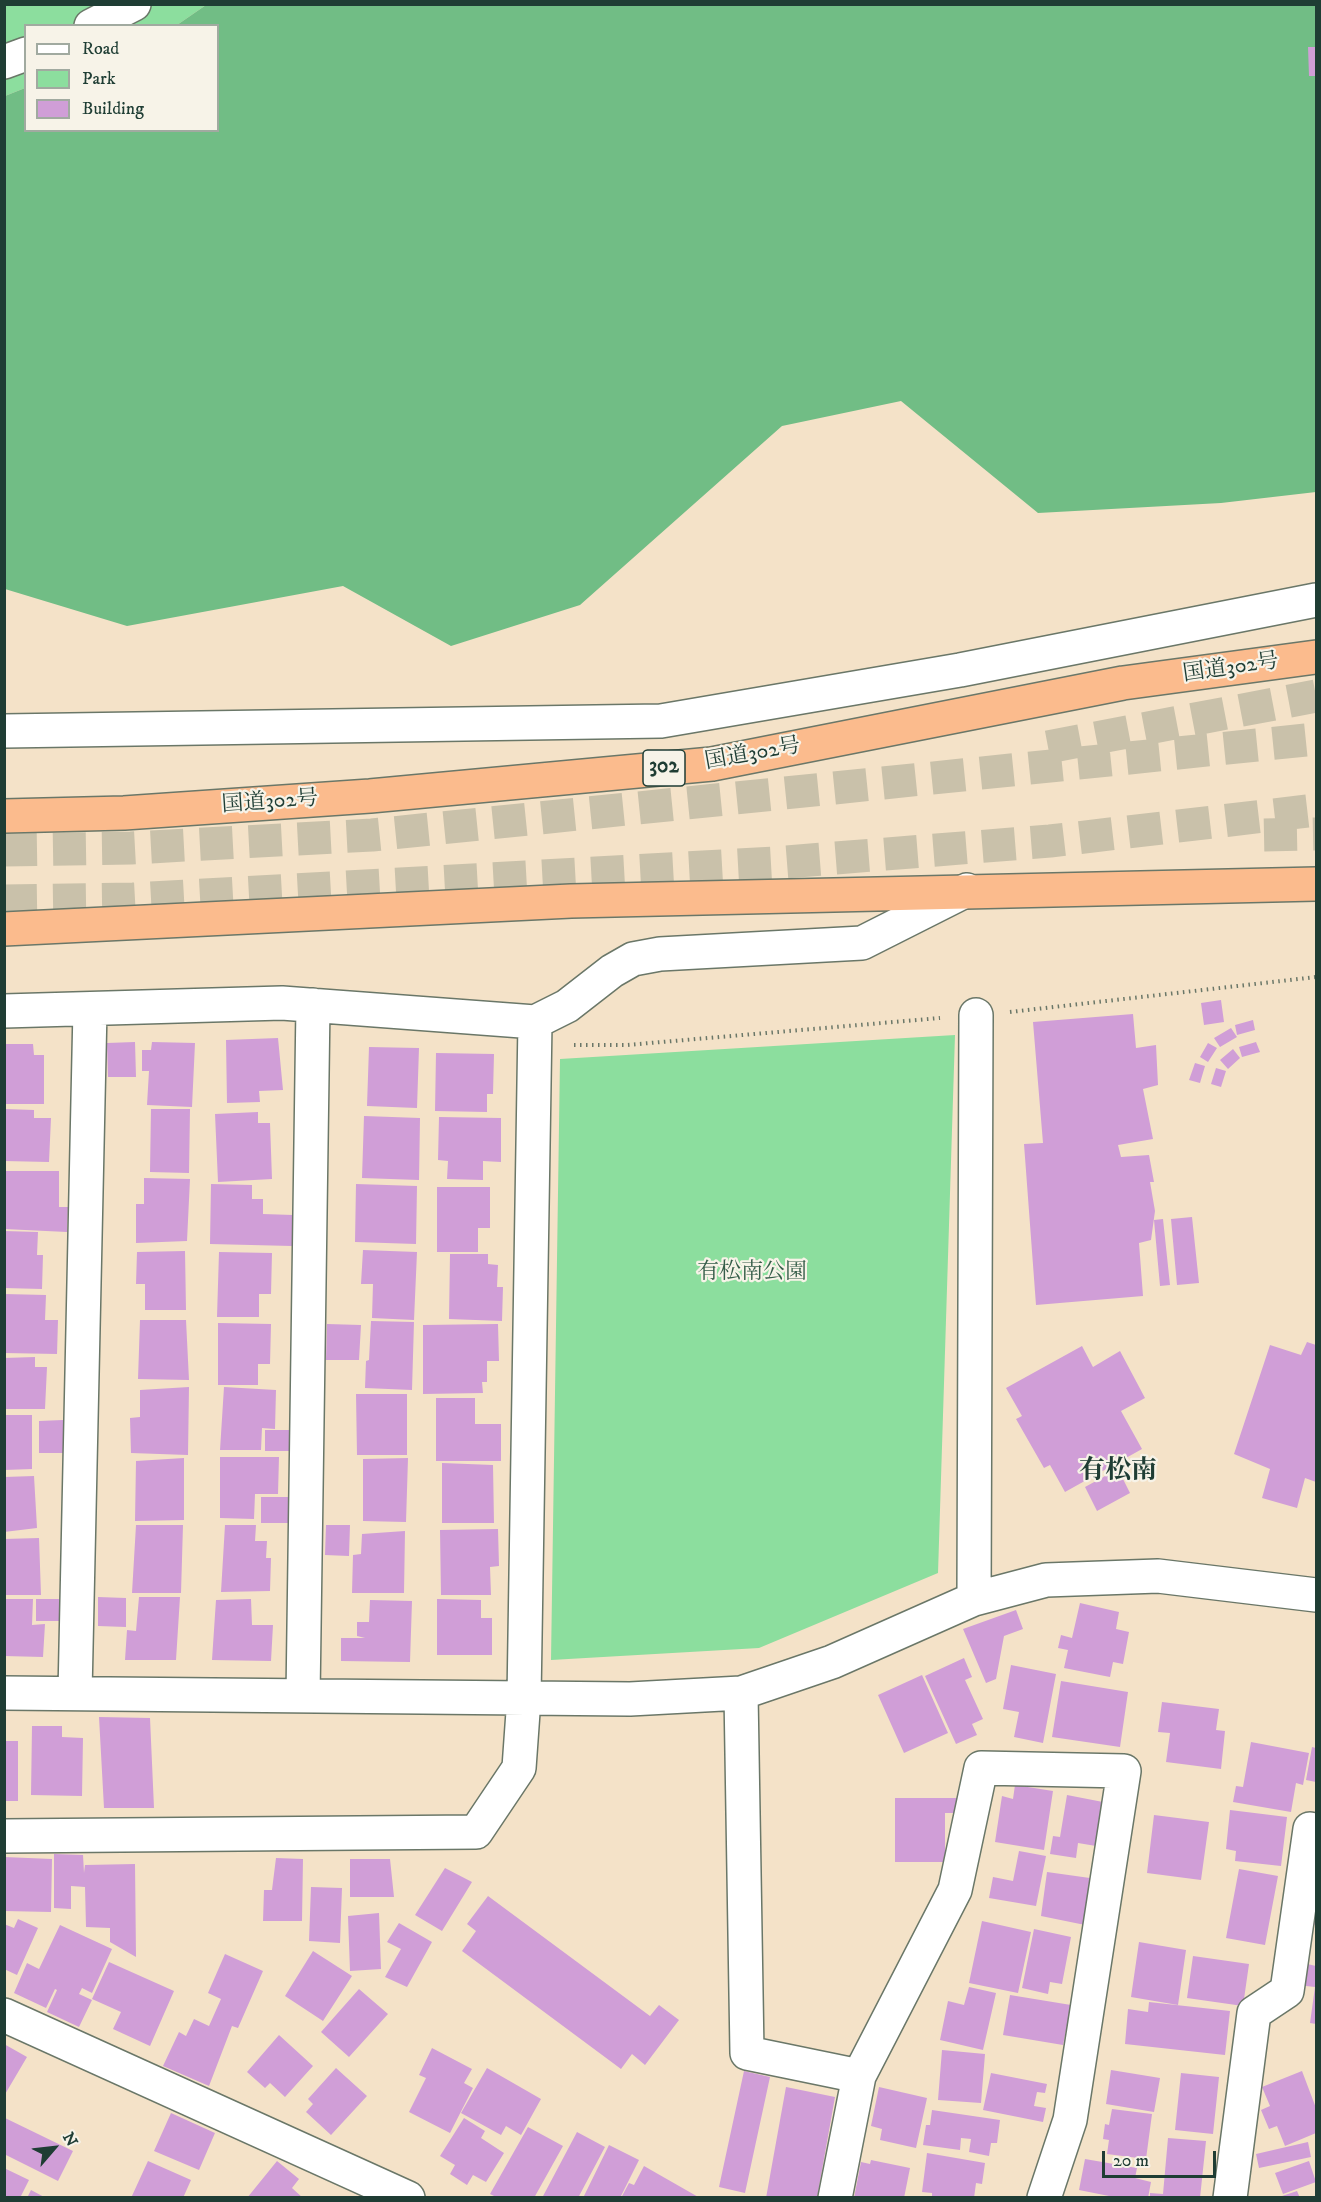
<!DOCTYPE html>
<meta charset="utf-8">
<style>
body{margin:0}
#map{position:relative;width:1321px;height:2202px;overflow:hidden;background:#f4e2c8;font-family:"IM FELL DW Pica",serif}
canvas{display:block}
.frame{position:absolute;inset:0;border:6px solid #1f3d34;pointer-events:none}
.legend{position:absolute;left:24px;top:24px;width:195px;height:108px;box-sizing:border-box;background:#f7f3e8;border:2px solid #a1aaa0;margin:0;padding:8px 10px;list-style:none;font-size:18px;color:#1f3d34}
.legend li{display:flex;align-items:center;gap:12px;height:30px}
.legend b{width:30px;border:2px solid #a1aaa0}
.north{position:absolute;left:24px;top:2118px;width:60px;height:60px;-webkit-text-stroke:4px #f7f3e8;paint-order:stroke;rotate:62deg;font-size:16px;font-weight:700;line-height:24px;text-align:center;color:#1f3d34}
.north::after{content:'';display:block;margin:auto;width:21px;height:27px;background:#1f3d34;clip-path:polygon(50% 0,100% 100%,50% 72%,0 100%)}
.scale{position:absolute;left:1102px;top:2151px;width:114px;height:27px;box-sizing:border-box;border:3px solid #1f3d34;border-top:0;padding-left:8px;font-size:18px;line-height:21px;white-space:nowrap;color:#1f3d34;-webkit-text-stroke:4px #f7f3e8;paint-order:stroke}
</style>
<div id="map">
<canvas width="1321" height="2202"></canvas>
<div class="frame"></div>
<ul class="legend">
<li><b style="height:8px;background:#fff"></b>Road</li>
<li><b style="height:16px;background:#8cde9e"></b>Park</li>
<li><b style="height:16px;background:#d09ed7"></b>Building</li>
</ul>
<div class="north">N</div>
<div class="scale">20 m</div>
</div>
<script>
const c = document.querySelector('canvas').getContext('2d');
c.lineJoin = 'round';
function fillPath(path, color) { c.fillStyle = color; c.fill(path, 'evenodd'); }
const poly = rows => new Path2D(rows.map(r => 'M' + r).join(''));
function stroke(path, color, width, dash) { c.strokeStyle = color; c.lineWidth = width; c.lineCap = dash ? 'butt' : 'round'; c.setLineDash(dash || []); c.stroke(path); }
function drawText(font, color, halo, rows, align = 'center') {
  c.font = font + ' "IM FELL DW Pica","Noto Serif JP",serif'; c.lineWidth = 4.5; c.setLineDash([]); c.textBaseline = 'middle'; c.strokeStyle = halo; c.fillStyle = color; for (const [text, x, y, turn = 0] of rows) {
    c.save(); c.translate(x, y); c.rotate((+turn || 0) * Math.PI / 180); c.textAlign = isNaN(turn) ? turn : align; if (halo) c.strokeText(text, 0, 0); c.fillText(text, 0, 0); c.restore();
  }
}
fillPath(poly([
 [5,5,206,5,177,25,26,26,25,88,5,96],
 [955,1035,938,1573,759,1648,551,1660,560,1059]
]), '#8cde9e');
fillPath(poly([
 [206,5,1316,5,1316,492,1221,503,1038,513,901,401,782,426,580,605,451,646,343,586,127,626,5,589,5,96,25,88,26,130,218,130,218,26,177,25]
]), '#71bd85');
fillPath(poly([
 [1308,47,1316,47,1316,76,1309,76],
 [1221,1000,1224,1022,1204,1025,1201,1003],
 [1133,1014,1136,1048,1156,1045,1158,1085,1143,1089,1153,1139,1118,1145,1121,1157,1149,1155,1154,1182,1150,1182,1155,1211,1151,1240,1139,1243,1143,1296,1036,1305,1024,1144,1043,1143,1033,1022],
 [1253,1020,1255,1030,1237,1035,1235,1025],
 [1231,1028,1237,1037,1220,1047,1214,1038],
 [278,1038,283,1090,259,1091,260,1102,227,1103,226,1040],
 [135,1042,136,1077,108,1077,107,1043],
 [152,1042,195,1043,192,1107,147,1105,149,1071,142,1071,142,1050,151,1050],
 [1256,1042,1260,1052,1242,1057,1239,1047],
 [1208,1043,1217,1048,1208,1062,1200,1057],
 [4,1044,33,1044,34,1055,44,1055,44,1104,4,1104],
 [369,1047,419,1048,417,1108,367,1106],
 [1233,1049,1240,1058,1228,1069,1220,1060],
 [436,1053,494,1054,493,1094,487,1094,487,1112,435,1111],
 [1195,1063,1205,1066,1200,1083,1189,1080],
 [1216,1068,1226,1071,1221,1087,1211,1084],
 [4,1109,34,1110,34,1118,51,1118,49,1162,4,1161],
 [151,1109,190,1109,189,1173,150,1172],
 [258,1112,258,1123,270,1123,272,1179,218,1182,215,1114],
 [364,1116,420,1118,419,1180,362,1178],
 [439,1117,501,1118,501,1162,483,1161,483,1180,447,1179,448,1161,438,1160],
 [4,1171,59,1171,59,1207,68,1207,67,1232,4,1229],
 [144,1178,190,1179,187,1241,136,1243,136,1204,144,1204],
 [211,1184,252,1185,252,1199,263,1199,263,1214,293,1215,292,1246,210,1244],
 [356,1184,417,1186,416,1244,355,1242],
 [437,1187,490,1187,490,1228,478,1228,478,1252,437,1252],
 [1192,1217,1199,1283,1177,1285,1171,1219],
 [1163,1219,1170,1285,1160,1286,1154,1220],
 [4,1231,38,1232,37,1255,43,1255,42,1289,4,1288],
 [363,1250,417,1252,414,1320,372,1318,373,1284,361,1284],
 [185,1251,186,1310,145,1310,145,1284,136,1284,137,1252],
 [219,1252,272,1253,271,1294,259,1294,259,1317,217,1317],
 [450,1254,488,1254,488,1264,498,1265,497,1287,503,1287,502,1321,449,1319],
 [4,1294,46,1295,45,1320,58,1320,57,1354,4,1353],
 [140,1320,186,1320,189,1380,138,1379],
 [371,1321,414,1322,412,1390,365,1388,366,1361,369,1360],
 [218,1323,271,1324,270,1364,258,1364,258,1385,218,1385],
 [327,1324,361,1325,359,1360,326,1360],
 [498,1324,499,1361,487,1361,487,1382,482,1382,483,1393,423,1394,423,1325],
 [1307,1342,1316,1345,1316,1482,1305,1478,1297,1508,1262,1498,1270,1469,1234,1454,1270,1345,1301,1355],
 [1082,1346,1093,1367,1120,1351,1145,1398,1121,1411,1142,1449,1065,1492,1050,1465,1044,1468,1016,1419,1022,1416,1006,1388],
 [35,1357,35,1367,47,1367,45,1409,4,1409,4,1358],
 [189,1387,188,1455,131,1453,130,1418,140,1417,140,1390],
 [224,1387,276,1390,275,1429,262,1428,261,1450,220,1450],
 [356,1394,407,1394,407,1455,357,1455],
 [436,1398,475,1398,475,1424,501,1424,501,1461,436,1461],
 [4,1415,32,1415,32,1469,4,1470],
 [63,1420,63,1453,39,1453,39,1421],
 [265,1430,289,1430,289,1451,265,1451],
 [220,1457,279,1457,278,1494,255,1494,254,1519,220,1518],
 [184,1458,184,1520,135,1521,136,1461],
 [408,1458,406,1522,363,1521,363,1459],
 [442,1463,493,1465,494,1523,442,1523],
 [1118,1469,1130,1493,1097,1511,1085,1487],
 [34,1476,37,1528,4,1532,4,1477],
 [261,1497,288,1497,288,1523,261,1523],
 [136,1525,183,1525,181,1593,132,1593],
 [225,1525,256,1525,255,1541,267,1541,266,1558,271,1558,270,1591,221,1592],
 [326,1525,350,1525,349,1556,325,1555],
 [498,1529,499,1566,490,1567,491,1595,441,1595,440,1530],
 [405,1531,404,1593,352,1593,353,1555,361,1554,362,1534],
 [39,1538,41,1595,4,1595,4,1539],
 [98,1597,126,1598,126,1627,98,1626],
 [139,1597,180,1597,176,1660,125,1660,127,1630,136,1631],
 [4,1599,33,1599,32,1625,45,1624,43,1657,4,1656],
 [36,1599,59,1599,59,1621,36,1621],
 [251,1599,252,1625,273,1625,271,1661,212,1660,216,1600],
 [437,1599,481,1600,481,1618,492,1618,492,1655,437,1655],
 [370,1600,412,1601,410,1662,341,1661,341,1638,365,1638,357,1636,357,1622,369,1622],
 [1080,1603,1119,1612,1116,1629,1129,1632,1123,1664,1113,1662,1110,1677,1064,1668,1068,1650,1058,1648,1061,1635,1072,1638],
 [1016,1610,1023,1629,1004,1636,996,1679,986,1683,963,1629],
 [964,1658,972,1677,965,1680,983,1719,972,1724,977,1735,956,1744,925,1676],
 [1011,1665,1056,1674,1043,1743,1014,1737,1019,1712,1003,1709],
 [922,1675,948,1733,904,1753,878,1695],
 [1061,1681,1128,1692,1120,1747,1052,1737],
 [1162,1702,1219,1709,1216,1730,1225,1731,1221,1769,1166,1762,1170,1733,1158,1732],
 [99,1717,150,1718,154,1808,104,1808],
 [32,1726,62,1726,62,1737,83,1738,82,1796,31,1795],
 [4,1741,18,1741,18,1801,4,1801],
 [1251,1742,1309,1753,1303,1785,1296,1783,1291,1812,1233,1802,1236,1786,1243,1787],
 [1312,1747,1316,1748,1316,1782,1306,1780],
 [1015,1785,1053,1791,1044,1850,995,1842,1002,1796,1013,1799],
 [1067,1795,1108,1803,1102,1847,1078,1843,1076,1858,1050,1854,1053,1836,1060,1837],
 [895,1798,957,1798,958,1813,945,1813,945,1862,895,1862],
 [1230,1810,1287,1817,1281,1866,1235,1861,1236,1851,1226,1849],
 [1154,1815,1209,1822,1201,1880,1147,1873],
 [1019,1851,1046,1856,1036,1906,989,1898,993,1877,1013,1881],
 [54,1854,83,1855,84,1873,85,1865,135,1864,136,1957,110,1942,110,1928,86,1927,85,1887,71,1886,71,1909,54,1908],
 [4,1857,52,1859,51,1912,4,1911],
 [276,1858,303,1859,302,1921,263,1921,264,1890,272,1890],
 [350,1859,390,1859,394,1897,350,1897],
 [445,1868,472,1882,442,1931,415,1915],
 [1239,1869,1278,1876,1265,1945,1226,1938],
 [1047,1872,1097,1879,1090,1926,1041,1916],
 [311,1887,342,1888,340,1943,309,1941],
 [488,1896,650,2016,659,2005,679,2020,645,2065,632,2054,621,2069,462,1951,476,1931,467,1924],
 [1316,1903,1316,1925,1311,1924],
 [379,1913,381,1969,350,1971,348,1916],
 [18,1919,38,1928,17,1975,4,1969,4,1924,14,1928],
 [982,1921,1031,1932,1018,1993,969,1983],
 [399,1923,432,1942,407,1987,385,1977,401,1949,387,1942],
 [60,1925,112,1949,92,1993,82,1988,79,1994,92,2000,79,2027,47,2012,57,1990,55,1989,46,2008,14,1993,27,1963,39,1969],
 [1034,1929,1071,1937,1062,1984,1050,1982,1048,1994,1022,1988],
 [1139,1942,1186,1950,1178,2005,1131,1997],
 [313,1951,352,1976,323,2021,285,1996],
 [225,1954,263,1971,238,2028,232,2026,209,2086,163,2066,179,2032,186,2036,194,2019,209,2026,221,1999,208,1993],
 [1193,1956,1249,1964,1243,2006,1187,1998],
 [109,1962,174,1991,150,2046,113,2029,121,2012,92,1999],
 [1303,1963,1316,1966,1316,2024,1310,2023,1315,1987,1297,1985],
 [969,1987,996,1993,983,2050,940,2040,948,2001,964,2005],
 [359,1989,388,2014,349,2057,321,2032],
 [1010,1995,1071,2005,1063,2045,1003,2035],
 [1149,2002,1230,2011,1225,2055,1125,2044,1128,2009,1148,2012],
 [279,2035,313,2066,285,2097,270,2083,265,2088,247,2072],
 [4,2044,27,2057,4,2096],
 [432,2048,472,2069,464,2083,473,2088,450,2133,409,2112,426,2078,419,2075],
 [942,2050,985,2054,981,2103,938,2100],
 [336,2068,367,2096,331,2135,306,2112,313,2104,308,2099],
 [487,2068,541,2099,521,2135,506,2126,501,2135,461,2113],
 [1111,2070,1160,2078,1154,2112,1106,2104],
 [744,2071,770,2077,745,2193,719,2187],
 [1302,2071,1316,2108,1316,2133,1285,2146,1277,2126,1269,2129,1261,2110,1270,2106,1262,2087],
 [991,2073,1047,2084,1045,2093,1037,2092,1034,2106,1046,2108,1043,2122,983,2110],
 [1181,2073,1219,2077,1213,2134,1175,2130],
 [786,2087,835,2097,817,2198,766,2198],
 [879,2087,927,2098,916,2148,880,2140,882,2129,871,2126],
 [1112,2109,1152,2114,1146,2159,1107,2154,1109,2140,1103,2139,1105,2124,1109,2125],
 [932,2110,1000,2120,997,2143,991,2143,989,2156,969,2152,971,2139,961,2138,960,2150,923,2145,926,2125,930,2125],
 [171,2113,215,2133,199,2170,154,2151],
 [5,2118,73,2151,58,2181,4,2154],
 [464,2118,485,2131,481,2138,504,2153,486,2182,473,2175,467,2185,450,2174,455,2165,440,2156],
 [528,2127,563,2146,534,2198,498,2198,490,2194],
 [577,2132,605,2147,578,2198,542,2198],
 [1168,2138,1206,2141,1200,2198,1150,2198,1150,2193,1163,2194],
 [1308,2142,1311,2157,1259,2168,1256,2154],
 [609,2145,639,2160,620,2198,583,2198],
 [927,2153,985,2163,982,2184,976,2183,974,2198,932,2198,932,2193,922,2192],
 [1085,2159,1137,2168,1135,2178,1151,2182,1148,2198,1119,2198,1079,2190],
 [871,2160,910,2168,904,2198,854,2198,861,2162,870,2164],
 [148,2161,191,2180,183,2198,131,2198],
 [277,2161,299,2179,292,2188,303,2198,247,2198],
 [1309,2161,1316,2182,1283,2194,1275,2173],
 [644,2166,700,2198,621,2198,629,2183,634,2185],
 [4,2168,29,2180,20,2198,4,2198],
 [31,2190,46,2198,27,2198],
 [1297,2191,1300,2198,1280,2198,1279,2197]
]), '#d09ed7');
stroke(poly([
 [1048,747,1316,696],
 [1264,835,1316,834],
 [4,850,131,848,372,835,1316,739],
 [4,901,133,899,773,863,1050,841,1316,810]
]), '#c9c1aa', 33, [33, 16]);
const minor = poly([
 [91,26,134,4],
 [4,62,26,54],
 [4,731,661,721,960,670,1316,600],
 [4,1011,282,1003,535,1022,567,1006,612,971,633,959,660,954,862,943,967,890],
 [974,1599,976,1015],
 [4,1693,630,1699,741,1693,832,1662,974,1599,1046,1580,1158,1576,1316,1595],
 [75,1693,90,1009],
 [741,1693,747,2053,859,2076],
 [303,1696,313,1005],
 [4,1836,476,1832,519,1768,524,1698,535,1022],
 [4,2015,408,2198],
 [835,2198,859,2076,955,1890,981,1768,1124,1771,1070,2120,1044,2198],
 [1230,2198,1254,2013,1287,1991,1310,1829,1316,1831]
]);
const highway = poly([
 [4,816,124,813,370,796,712,764,1123,683,1316,657],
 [4,929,571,901,1316,884]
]);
stroke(minor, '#6a7768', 36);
stroke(highway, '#6a7768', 36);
stroke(poly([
 [1010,1012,1316,977],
 [574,1045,627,1045,940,1018]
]), '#6a7768', 4, [1.5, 4.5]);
stroke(minor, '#fff', 33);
stroke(highway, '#fbbb8d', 33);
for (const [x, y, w] of [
 [664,768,42]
]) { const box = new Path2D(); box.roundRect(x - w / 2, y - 18, w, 36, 4.5); c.fillStyle = '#f7f3e8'; c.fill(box); stroke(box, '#1f3d34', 1.5); }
drawText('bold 21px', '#1f3d34', null, [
 ["302",664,768]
]);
drawText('22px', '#1f3d34', '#f7f3e8', [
 ["国道302号",1231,669,-8],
 ["国道302号",753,755,-10],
 ["国道302号",270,803,-4]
]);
drawText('22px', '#355d49', '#f7f3e8', [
 ["有松南公園",752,1273]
]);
drawText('bold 26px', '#1f3d34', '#f7f3e8', [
 ["有松南",1118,1473]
]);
</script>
